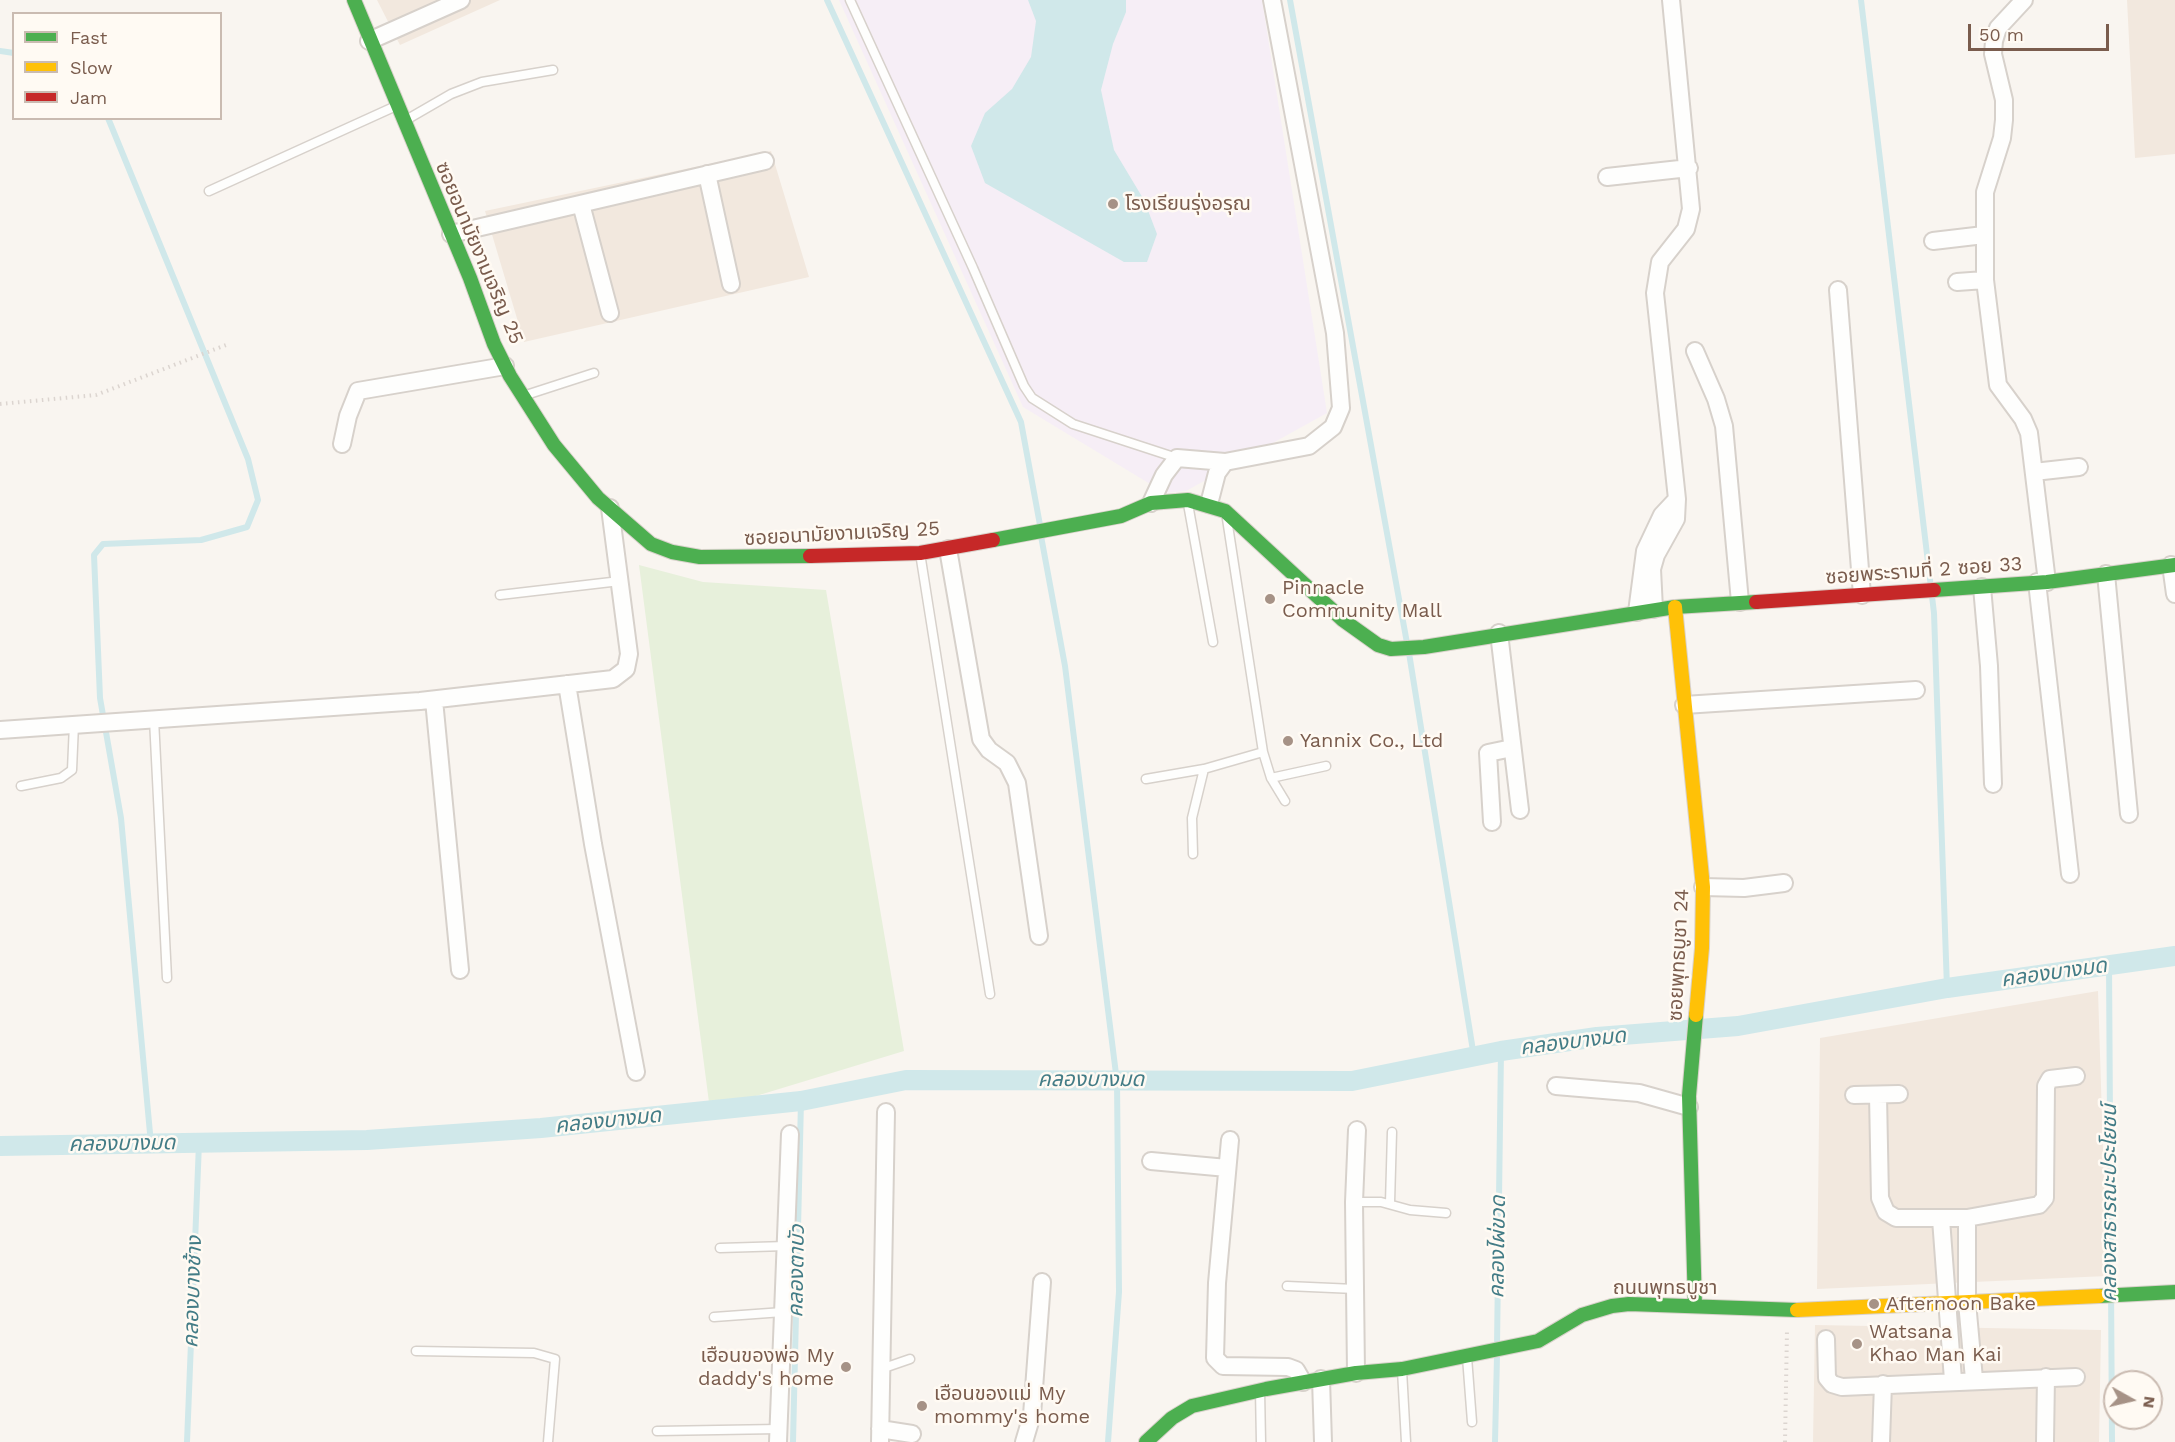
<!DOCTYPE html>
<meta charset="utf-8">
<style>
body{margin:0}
#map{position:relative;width:2175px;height:1442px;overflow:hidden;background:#f9f5f0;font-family:"Work Sans",sans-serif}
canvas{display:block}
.legend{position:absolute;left:12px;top:12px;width:210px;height:108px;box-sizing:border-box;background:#fffaf3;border:2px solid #cabbb1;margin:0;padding:8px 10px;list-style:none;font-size:18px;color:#7a5c4d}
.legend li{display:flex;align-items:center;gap:12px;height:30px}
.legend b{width:30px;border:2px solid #cabbb1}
.north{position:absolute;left:2103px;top:1370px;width:60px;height:60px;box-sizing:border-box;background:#fffaf3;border:2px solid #cabbb1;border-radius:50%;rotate:98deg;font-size:16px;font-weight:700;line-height:24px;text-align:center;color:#7a5c4d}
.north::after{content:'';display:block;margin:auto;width:21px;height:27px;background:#a69286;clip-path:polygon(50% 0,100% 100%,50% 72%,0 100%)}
.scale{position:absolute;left:1968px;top:24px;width:141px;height:27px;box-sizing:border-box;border:3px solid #7a5c4d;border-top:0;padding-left:8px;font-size:18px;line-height:21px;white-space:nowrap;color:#7a5c4d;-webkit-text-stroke:4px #fffaf3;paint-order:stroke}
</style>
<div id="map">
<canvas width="2175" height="1442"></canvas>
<ul class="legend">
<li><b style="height:8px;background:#4caf50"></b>Fast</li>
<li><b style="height:8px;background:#ffc107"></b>Slow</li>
<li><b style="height:8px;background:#c62828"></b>Jam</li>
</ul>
<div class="north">N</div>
<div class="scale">50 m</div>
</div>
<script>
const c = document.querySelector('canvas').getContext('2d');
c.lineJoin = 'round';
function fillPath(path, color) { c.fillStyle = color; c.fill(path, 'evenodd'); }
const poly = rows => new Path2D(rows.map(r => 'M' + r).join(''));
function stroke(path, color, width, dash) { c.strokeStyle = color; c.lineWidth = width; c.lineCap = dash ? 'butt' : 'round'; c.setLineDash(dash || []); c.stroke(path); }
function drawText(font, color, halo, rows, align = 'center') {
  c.font = font + ' "Work Sans","Noto Sans Thai",sans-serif'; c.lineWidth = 5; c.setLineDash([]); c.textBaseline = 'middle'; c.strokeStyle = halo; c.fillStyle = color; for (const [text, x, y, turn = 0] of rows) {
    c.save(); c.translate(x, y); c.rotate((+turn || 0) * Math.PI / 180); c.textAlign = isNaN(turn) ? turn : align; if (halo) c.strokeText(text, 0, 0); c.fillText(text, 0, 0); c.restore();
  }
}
fillPath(poly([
 [377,0,500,0,400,45],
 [2127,0,2175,0,2175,154,2135,158],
 [771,151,809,277,524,342,485,211],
 [2098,991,2107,1276,1817,1289,1820,1038],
 [1815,1325,2101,1330,2099,1442,1813,1442]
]), '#f2e8de');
fillPath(poly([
 [839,0,1262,0,1327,413,1186,491,1165,493,1023,407]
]), '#f6eef6');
fillPath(poly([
 [639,565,703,582,826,590,904,1051,710,1110]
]), '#e7f0db');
fillPath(poly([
 [1028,0,1126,0,1126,12,1113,44,1101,90,1114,150,1144,200,1157,234,1147,262,1124,262,985,183,971,146,985,113,1012,89,1031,57,1036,21]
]), '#d0e8ea');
stroke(poly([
 [827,0,1021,422,1040,525],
 [1290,0,1407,643],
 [1861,0,1934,613,1947,988],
 [0,51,14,53],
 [108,118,248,459,258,500,247,527,201,540,103,544,94,555,100,698,121,818,151,1144],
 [1041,536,1065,666,1117,1082,1119,1292,1108,1442],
 [1409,653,1474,1057],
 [2109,964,2112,1442],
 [1497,1345,1501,1051],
 [187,1442,199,1143],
 [793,1442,801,1101],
 [1495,1442,1497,1356]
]), '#d0e8ea', 6);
stroke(poly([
 [0,1146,367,1140,541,1128,801,1101,906,1080,1352,1081,1501,1051,1597,1037,1738,1026,1947,988,2175,956]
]), '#d0e8ea', 20);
const lane = poly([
 [850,0,973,268,1024,386,1032,398,1073,424,1177,458],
 [406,120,451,94,482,82,553,70],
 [209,191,396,106],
 [523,396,594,373],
 [1188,504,1213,642],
 [1227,519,1263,752,1271,778,1285,801],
 [920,553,990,994],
 [500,595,620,581],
 [154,719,167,978],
 [1271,778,1326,766],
 [1146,779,1204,769,1263,752],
 [21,786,61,778,72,770,74,724],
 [1193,854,1192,818,1204,769],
 [1354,1202,1381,1202,1410,1210,1446,1213],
 [1390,1203,1392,1132],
 [720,1248,786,1246],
 [1287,1286,1355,1289],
 [714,1317,783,1312],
 [416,1351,534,1353,555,1359,548,1442],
 [1467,1357,1472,1422],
 [881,1369,910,1359],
 [1402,1370,1406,1442],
 [1260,1390,1261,1442],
 [657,1431,779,1429]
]);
const street = poly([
 [2024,0,1998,28,1994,41,1993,54,2004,100,2004,120,2002,138,1985,192,1985,280,1998,385,2023,419,2029,433,2047,582],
 [369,41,461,0],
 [707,174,731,284],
 [1607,177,1689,168],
 [581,204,610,313],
 [451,234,765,161],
 [1933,241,1984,235],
 [1957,282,1985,280],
 [1838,290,1862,595],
 [1695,351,1716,399,1724,426,1740,602],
 [342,444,348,416,358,391,505,366],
 [2034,472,2079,467],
 [1151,503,1164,475,1177,458,1225,462,1309,446,1333,427,1341,408,1335,333,1272,0],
 [1209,504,1217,473,1225,462],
 [948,549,981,739,989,750,1007,763,1017,783,1039,936],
 [2171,565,2175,594],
 [2106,574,2129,814],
 [2037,582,2070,874],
 [1982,587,1989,666,1993,784],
 [1654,609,1652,569,1656,555,1676,519,1677,499,1655,293,1660,262,1686,229,1691,209,1671,0],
 [1637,612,1645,551,1662,515,1677,499],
 [1499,633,1520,810],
 [567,684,593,844,636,1072],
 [434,700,460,970],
 [1684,705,1916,690],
 [0,730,420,701,613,679,626,669,629,654,610,508],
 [1492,822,1488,753,1512,748],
 [1703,887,1744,888,1784,883],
 [1556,1086,1639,1093,1689,1107],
 [1854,1095,1899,1094],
 [1878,1095,1880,1198,1886,1212,1896,1218,1967,1218,2039,1205,2045,1198,2046,1086,2050,1079,2076,1076],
 [1230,1140,1217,1283,1215,1358,1223,1366,1288,1367,1296,1370,1303,1382],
 [1151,1161,1227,1168],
 [1967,1218,1967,1302,1974,1379],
 [1941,1219,1953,1380],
 [1826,1339,1827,1378,1832,1384,1842,1387,2076,1377],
 [1356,1373,1354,1202,1357,1130],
 [1321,1379,1323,1442],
 [880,1429,912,1434],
 [778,1442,790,1134],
 [880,1442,886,1112],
 [1024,1442,1032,1415,1042,1282],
 [1881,1442,1883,1384],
 [2045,1442,2046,1377]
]);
const fast = poly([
 [354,0,470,278,494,344,510,376,554,445,598,498,651,544,672,552,700,557,810,556],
 [993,540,1121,516,1151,503,1188,500,1225,511,1343,620,1378,645,1391,649,1424,647,1675,607,1756,602],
 [1934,590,2047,582,2175,565],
 [2099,1296,2175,1292],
 [1695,1306,1689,1096,1696,1015],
 [1146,1442,1172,1418,1192,1406,1266,1389,1356,1373,1402,1369,1538,1341,1582,1315,1612,1306,1629,1304,1797,1310]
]);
const slow = poly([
 [1675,607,1703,887,1702,948,1696,1015],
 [1797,1310,2099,1296]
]);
const jam = poly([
 [810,556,920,553,993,540],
 [1756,602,1934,590]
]);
stroke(lane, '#d7d1cb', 11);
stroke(street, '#d7d1cb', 20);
stroke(fast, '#d9d2cb', 16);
stroke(slow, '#d9d2cb', 16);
stroke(jam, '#d9d2cb', 16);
stroke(poly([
 [0,404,96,395,226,345],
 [1785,1442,1787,1330]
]), '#dcd5d0', 4, [1.5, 4.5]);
stroke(lane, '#fefefd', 8);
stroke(street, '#fefefd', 16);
stroke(fast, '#4caf50', 14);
stroke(slow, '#ffc107', 14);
stroke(jam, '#c62828', 14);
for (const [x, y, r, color] of [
 [1113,204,6,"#a69286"],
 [1270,599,6,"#a69286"],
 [1288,741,6,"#a69286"],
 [1874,1304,6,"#a69286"],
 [1857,1344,6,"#a69286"],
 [846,1367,6,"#a69286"],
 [922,1406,6,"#a69286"]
]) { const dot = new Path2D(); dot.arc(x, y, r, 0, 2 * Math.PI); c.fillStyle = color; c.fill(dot); stroke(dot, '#fffaf3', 2); }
drawText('20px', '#7a5c4d', '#fffaf3', [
 ["โรงเรียนรุ่งอรุณ",1125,204],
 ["Pinnacle",1282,588],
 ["Community Mall",1282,611],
 ["Yannix Co., Ltd",1300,741],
 ["Afternoon Bake",1886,1304],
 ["Watsana",1869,1332],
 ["Khao Man Kai",1869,1355],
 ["เฮือนของพ่อ My",834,1356,"right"],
 ["daddy's home",834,1379,"right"],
 ["เฮือนของแม่ My",934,1394],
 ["mommy's home",934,1417]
], 'left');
drawText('20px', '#7a5c4d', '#fffaf3', [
 ["ซอยอนามัยงามเจริญ 25",479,253,67],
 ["ซอยอนามัยงามเจริญ 25",842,534,-3],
 ["ซอยพระรามที่ 2 ซอย 33",1924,571,-4],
 ["ซอยพุทธบูชา 24",1679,955,-87],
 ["ถนนพุทธบูชา",1665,1288]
]);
drawText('italic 21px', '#437c86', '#fffaf3', [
 ["คลองบางมด",2054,973,-8],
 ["คลองบางมด",1573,1042,-7],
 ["คลองบางมด",1091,1080],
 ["คลองบางมด",608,1121,-6],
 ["คลองบางมด",122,1144,-1],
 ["คลองสาธารณะประโยชน์",2110,1203,-90],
 ["คลองไผ่ขวด",1498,1247,-89],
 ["คลองตาบัว",797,1271,-89],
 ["คลองบางช้าง",193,1292,-88]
]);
</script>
